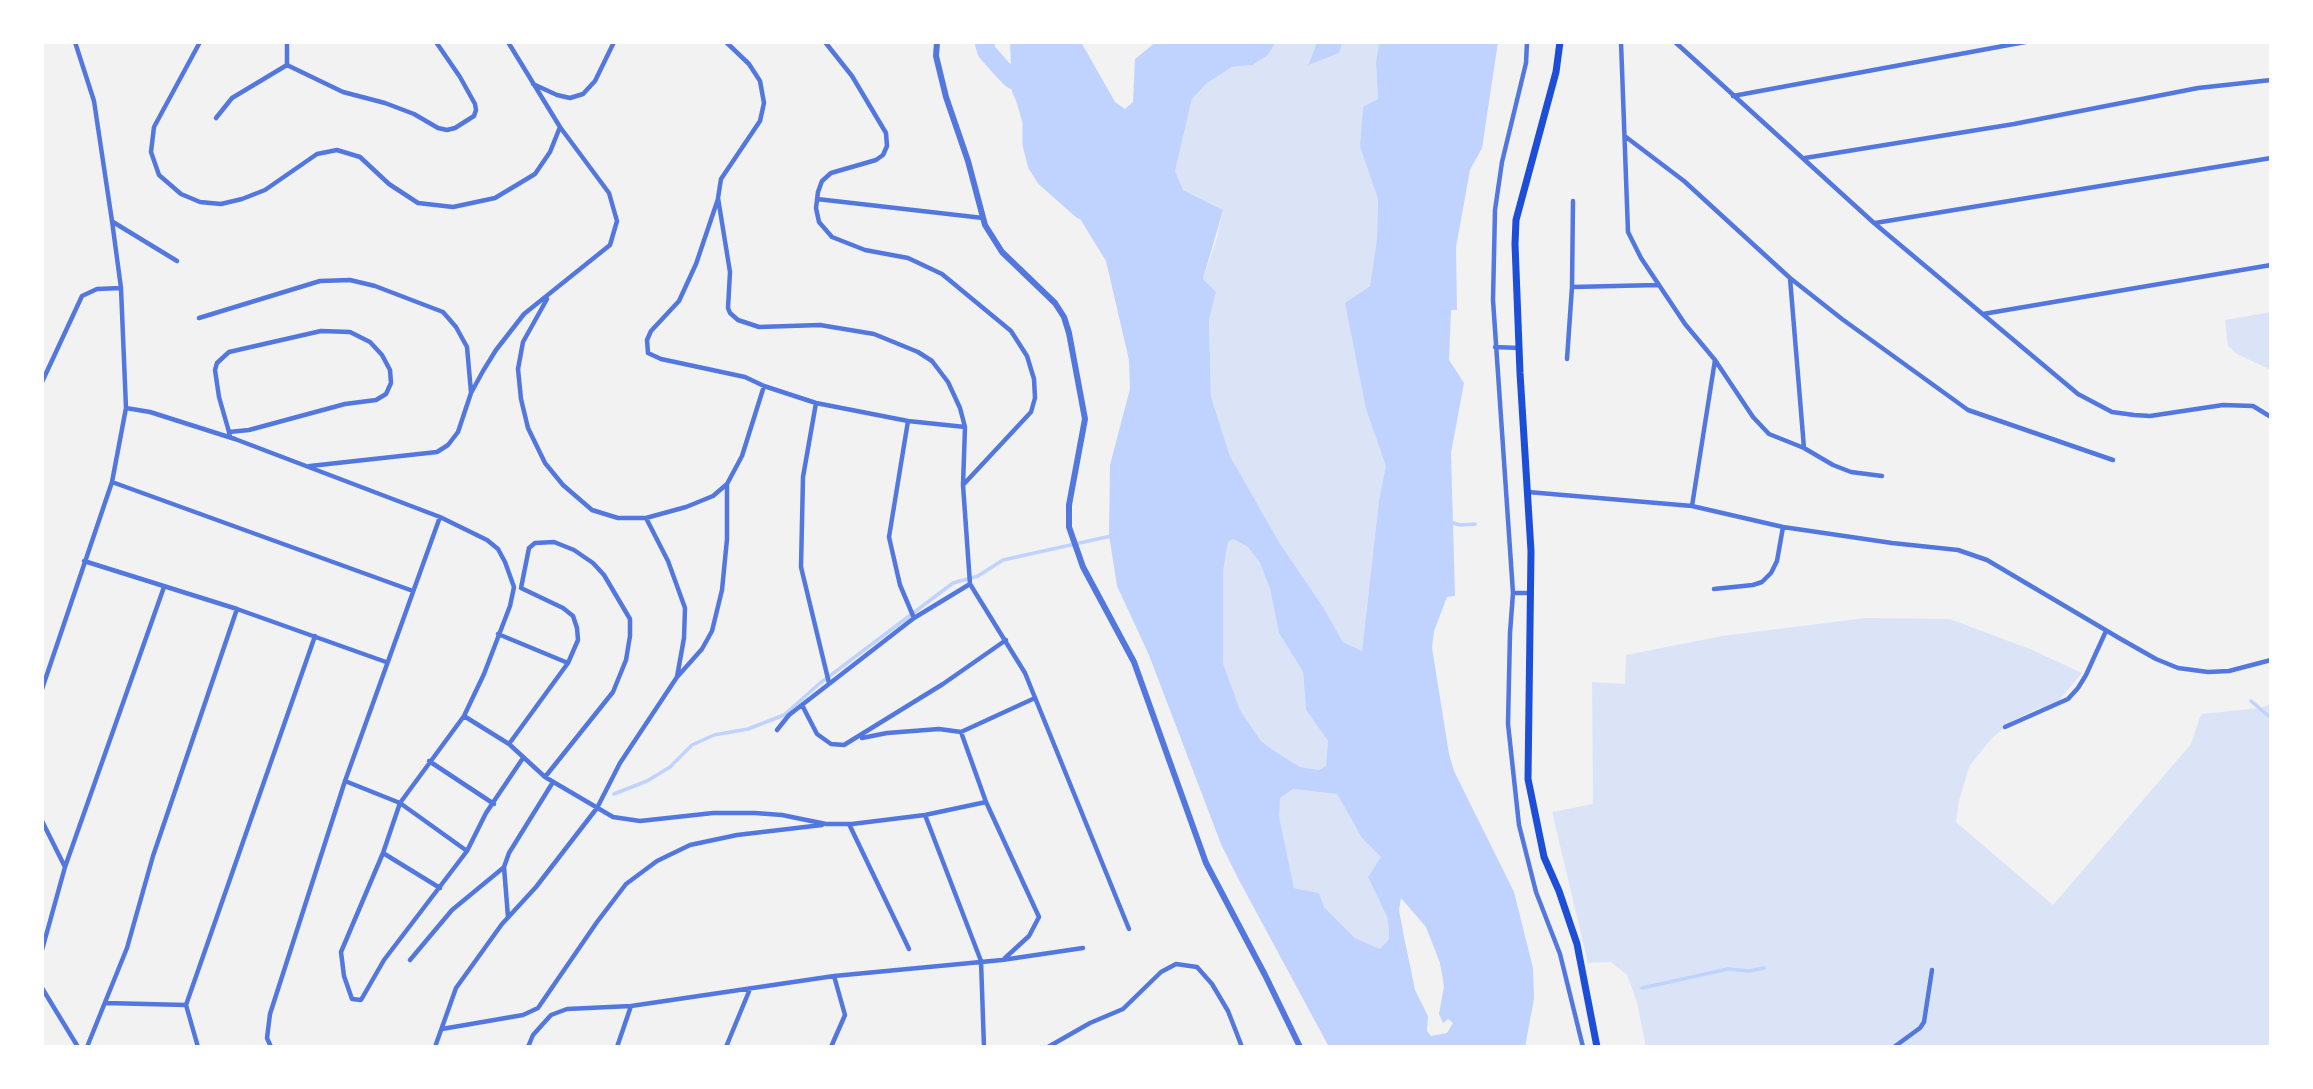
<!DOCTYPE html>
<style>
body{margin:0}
#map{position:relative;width:2313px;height:1089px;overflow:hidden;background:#f2f2f2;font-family:"Archivo Narrow",sans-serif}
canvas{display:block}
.frame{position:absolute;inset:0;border:44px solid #fff;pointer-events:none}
</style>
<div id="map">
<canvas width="2313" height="1089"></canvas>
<div class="frame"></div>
</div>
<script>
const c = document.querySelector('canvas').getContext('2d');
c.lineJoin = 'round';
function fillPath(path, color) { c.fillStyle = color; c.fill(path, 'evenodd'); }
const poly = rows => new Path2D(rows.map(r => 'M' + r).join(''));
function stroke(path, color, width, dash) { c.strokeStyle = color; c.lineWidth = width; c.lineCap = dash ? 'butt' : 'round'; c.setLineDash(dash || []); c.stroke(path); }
fillPath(poly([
 [1276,42,1317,42,1308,64,1339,53,1343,42,1379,42,1376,63,1378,99,1360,147,1378,199,1377,238,1370,286,1346,303,1366,409,1387,466,1379,500,1362,651,1343,642,1323,607,1279,542,1230,456,1211,397,1209,320,1216,293,1203,279,1216,241,1223,210,1183,190,1175,171,1192,99,1207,83,1232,67,1254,65,1268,55],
 [2271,312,2271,370,2237,354,2228,346,2225,320],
 [1233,539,1248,547,1260,563,1270,589,1279,633,1303,672,1306,710,1328,741,1326,766,1319,770,1300,767,1273,750,1261,741,1240,710,1223,663,1223,572,1228,542],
 [1866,618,1950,619,2030,649,2082,673,2055,705,2039,708,2012,721,1991,739,1969,767,1959,801,1956,822,2053,905,2191,744,2201,714,2261,708,2271,704,2271,1047,1646,1047,1637,1002,1627,975,1611,962,1588,963,1552,812,1593,804,1592,682,1625,684,1626,655,1722,636],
 [1293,789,1337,794,1362,838,1382,857,1368,877,1387,917,1389,930,1389,939,1380,949,1355,938,1324,907,1319,893,1294,888,1278,817,1280,798]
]), '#dbe4f7');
fillPath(poly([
 [1010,42,1081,42,1115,102,1125,109,1133,102,1135,59,1156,42,1276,42,1268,55,1253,65,1232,67,1207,83,1192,99,1175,171,1183,190,1223,210,1203,279,1216,292,1209,320,1211,397,1230,456,1279,542,1323,607,1343,642,1362,651,1379,500,1386,466,1366,409,1345,303,1370,286,1377,238,1378,199,1360,147,1363,107,1378,99,1376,63,1379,42,1498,42,1482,148,1470,170,1456,247,1457,310,1451,310,1449,360,1464,383,1451,453,1455,596,1447,597,1434,631,1432,648,1449,754,1454,771,1514,892,1533,968,1534,999,1525,1047,1329,1047,1239,880,1221,844,1149,655,1117,586,1109,535,1110,465,1130,389,1129,360,1106,261,1047,165,1012,92],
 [1233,539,1248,547,1260,563,1270,589,1279,633,1303,672,1306,710,1328,741,1326,766,1319,770,1300,767,1273,750,1261,741,1240,710,1223,663,1223,572,1228,542],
 [1293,789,1337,794,1362,838,1381,857,1368,877,1387,917,1389,930,1389,939,1380,949,1355,938,1324,907,1319,893,1294,888,1279,817,1280,798],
 [1401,898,1426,927,1440,963,1444,986,1439,1014,1443,1023,1448,1019,1453,1023,1447,1033,1431,1036,1427,1031,1428,1016,1415,990,1404,937,1399,910],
 [1317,42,1343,42,1339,53,1308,65]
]), '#bfd3fe');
stroke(poly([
 [1450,522,1460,525,1475,524],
 [2251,701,2271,718],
 [614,794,647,781,670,767,692,745,714,735,748,729,784,715,819,684,953,583,978,576,1003,560,1111,536],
 [1642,988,1728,969,1749,971,1764,968]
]), '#bfd3fe', 3.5);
stroke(poly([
 [984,42,987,52,1003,70,1012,79,1021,83,1032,122,1032,144,1037,164,1046,178,1082,210]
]), '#bfd3fe', 19);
stroke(poly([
 [200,42,154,127,151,152,159,175,181,194,200,202,221,204,242,199,265,190,317,154,337,150,360,157,389,184,418,203,453,207,495,198,535,174,550,152,560,127],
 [726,42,749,64,760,81,764,103,760,121,721,179,718,198,730,272,728,308,730,313,738,320,759,327,820,325,874,334,918,352,932,361,948,382,960,408,965,427,963,485,970,584,1025,673,1129,929],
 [825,42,852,76,886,133,887,146,883,155,876,160,831,173,822,181,818,192,816,208,819,222,832,237,865,250,908,258,942,274,1011,331,1027,356,1034,379,1035,398,1031,412,963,485],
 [1527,42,1526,63,1502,162,1495,210,1493,300,1513,593,1510,633,1508,724,1519,825,1536,892,1560,954,1583,1047],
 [1621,42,1628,232,1641,258,1685,324,1715,360,1753,417,1769,434,1804,448,1833,465,1851,472,1882,476],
 [1675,42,1874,223,2078,394,2112,412,2134,415,2150,416,2223,405,2253,406,2271,417],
 [287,65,343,92,385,103,414,114,438,128,447,130,455,128,474,116,476,110,475,104,460,77,436,42],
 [287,65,287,42],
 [533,84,557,95,570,98,583,94,595,81,614,42],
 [1733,96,2025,42],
 [216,118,232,98,287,65],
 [1626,137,1684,181,1790,278,1842,319,1968,410,2113,460],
 [1805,158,2014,124,2198,88,2271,80],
 [718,199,696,264,679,301,651,331,647,340,648,353,661,359,745,377,764,386,816,403,908,421,965,427],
 [817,199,983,218],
 [113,222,177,261],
 [1875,223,2271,158],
 [1790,278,1804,448],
 [1572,287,1658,285],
 [547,299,523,342,518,369,521,399,528,428,545,463,563,485,592,510,618,518,646,518,686,507,713,496,727,484,742,456,764,386],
 [1983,314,2271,265],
 [199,318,320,281,350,280,375,286,443,312,456,327,467,347,471,392],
 [1495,347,1519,348],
 [1567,359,1572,287,1573,201],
 [42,382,82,296,97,289,121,288],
 [816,403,803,477,801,567,829,683],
 [126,408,150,412,235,439,440,517,487,540,498,549,505,562,514,587,510,606,484,674,464,716,400,803,383,853,341,952,344,976,352,999,361,1000,384,960,467,851,486,813,523,758],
 [908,421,889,537,900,585,914,618],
 [229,432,249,430,345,404,376,400,386,394,391,383,390,370,382,355,370,342,350,332,321,331,229,352,217,363,215,370,219,397,229,432,230,437],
 [310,466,437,452,448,445,458,432,471,393,483,371,496,350,524,314,610,245,617,221,609,193,560,127,508,42],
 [112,482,413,591],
 [1528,492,1692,506,1783,527,1892,543,1958,550,1987,560,2119,638,2156,659,2178,668,2208,672,2229,671,2271,660],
 [1692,506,1715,360],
 [84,561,237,609,386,662],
 [521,588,529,548,535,543,554,542,574,550,593,563,604,575,630,619,630,636,626,660,613,692,545,777],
 [1714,589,1753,585,1762,582,1771,573,1777,561,1783,527],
 [1513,593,1530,593],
 [498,634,568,663],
 [678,676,702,649,712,631,722,590,727,539,727,485],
 [42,689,112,482,126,408,121,288,112,221,94,101,75,42],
 [802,705,817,734,831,744,844,745,943,684,1006,640],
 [464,716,509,744,545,777,613,817,640,821,713,813,755,813,782,815,826,824,852,824,925,815,986,802],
 [2005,727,2068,699,2078,688,2086,675,2106,631],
 [777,730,789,715,914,618,970,584],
 [961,732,986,802,1039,917,1029,936,1005,958],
 [862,738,887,733,939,729,961,732,1035,698],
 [509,744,568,663,578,640,577,628,573,616,563,608,521,588],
 [429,761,494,804],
 [345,781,400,803,467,851],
 [925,815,981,961,984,1047],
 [42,821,65,867],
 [849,824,909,949],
 [383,853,440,888],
 [508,917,504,867,509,853,553,782],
 [42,950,65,867,164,587],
 [410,960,452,910,503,868],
 [42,988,78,1047],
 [105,1003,186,1005],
 [442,1029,523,1015,538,1008,597,922,626,884,657,861,690,845,737,835,822,825],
 [87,1047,127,948,153,856,237,609],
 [198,1047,186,1005,315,636],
 [271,1047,267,1038,270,1014,345,781,440,517],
 [435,1047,456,988,502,924,536,887,597,808,620,763,677,677,684,638,685,608,668,561,646,518],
 [528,1047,533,1035,551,1015,567,1009,631,1006,834,976,1002,960,1083,948],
 [617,1047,631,1006],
 [726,1047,750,989],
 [831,1047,845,1015,834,976],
 [1048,1047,1090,1023,1123,1009,1161,972,1176,964,1197,967,1212,984,1228,1011,1242,1047],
 [1894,1047,1920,1028,1924,1022,1932,970]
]), '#5277de', 4.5);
stroke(poly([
 [937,42,936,56,946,97,968,161,985,225,1002,252,1055,303,1064,317,1069,333,1085,419,1069,505,1069,527,1083,567,1134,662,1206,863,1265,975,1300,1047]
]), '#5277de', 6);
stroke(poly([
 [1560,42,1556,72,1516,220,1515,244,1520,373,1531,551,1528,779,1544,857,1559,891,1577,944,1597,1047]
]), '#1d4ed8', 7);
</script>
